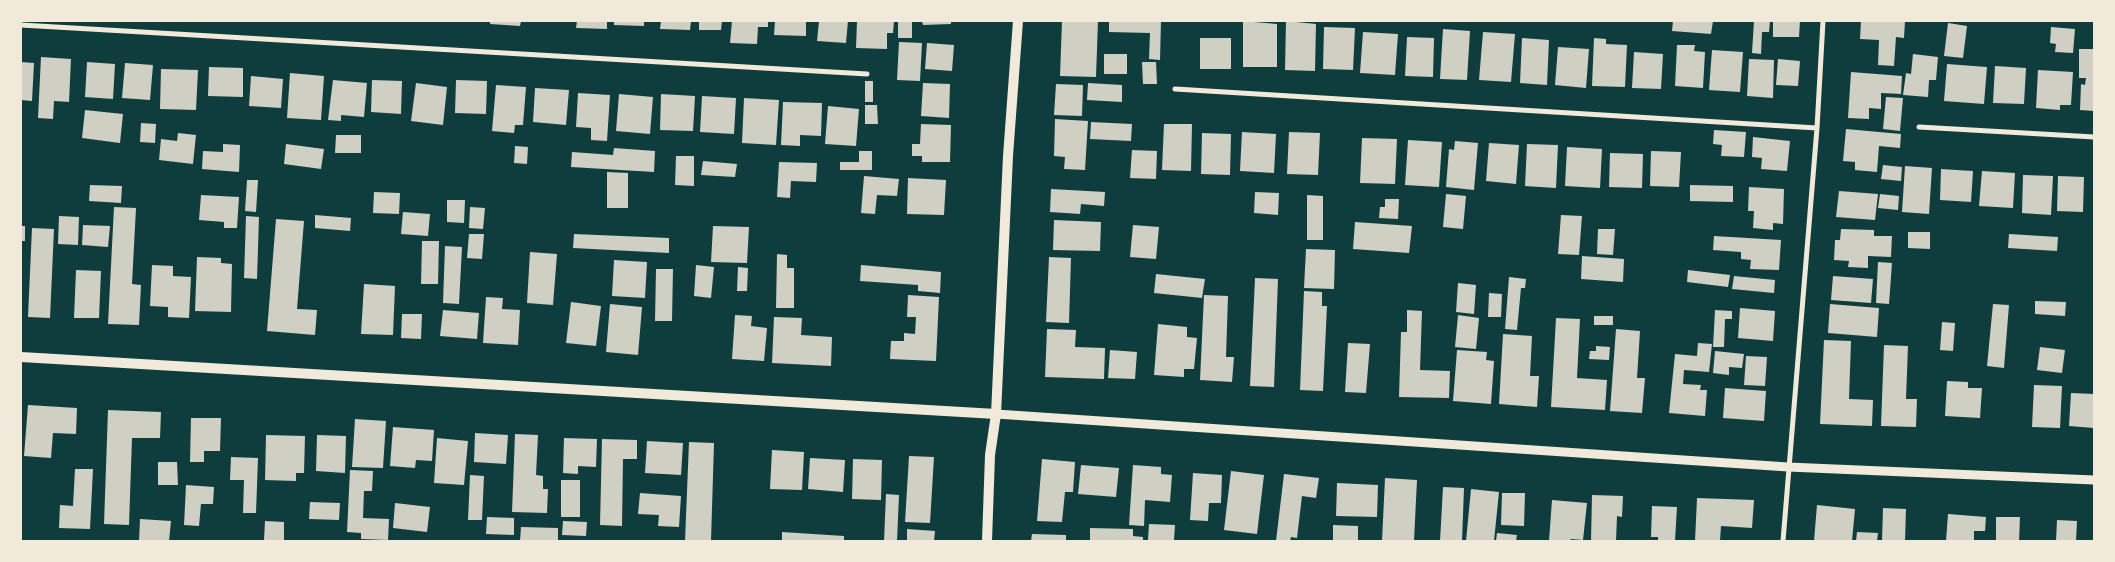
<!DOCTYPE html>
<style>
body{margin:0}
#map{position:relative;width:2115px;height:562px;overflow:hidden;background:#0f3d3e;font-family:"Noto Sans",sans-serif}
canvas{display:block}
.frame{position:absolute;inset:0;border:22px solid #f1e9da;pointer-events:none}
</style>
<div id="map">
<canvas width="2115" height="562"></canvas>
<div class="frame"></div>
</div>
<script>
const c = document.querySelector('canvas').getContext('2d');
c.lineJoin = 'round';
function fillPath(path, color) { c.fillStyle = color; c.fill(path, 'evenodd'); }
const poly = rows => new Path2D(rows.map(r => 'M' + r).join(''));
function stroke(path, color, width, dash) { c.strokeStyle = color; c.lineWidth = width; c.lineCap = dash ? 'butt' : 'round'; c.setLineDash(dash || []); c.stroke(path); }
fillPath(poly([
 [490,21,521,21,520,26,490,24],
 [577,21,607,21,607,29,576,28],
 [614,21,644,21,644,26,614,25],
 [661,21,691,21,690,30,660,29],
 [699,21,722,21,721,30,699,30],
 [732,21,768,21,768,27,758,27,757,44,730,43],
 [775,21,806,21,806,36,774,35],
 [819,21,848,21,846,43,817,41],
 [857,21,894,21,893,33,887,33,887,49,856,48],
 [898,21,912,21,912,38,898,38],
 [922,21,951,21,951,24,923,25],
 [1062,21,1098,21,1096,77,1060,76],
 [1109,21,1161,21,1160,60,1149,59,1150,33,1109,32],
 [1243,21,1277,24,1277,67,1243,67],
 [1286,21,1316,24,1315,71,1285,70],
 [1673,21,1713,21,1711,34,1672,31],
 [1754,21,1770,21,1769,32,1762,32,1761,54,1752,53],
 [1773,21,1800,21,1799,37,1773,37],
 [1861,21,1905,21,1904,38,1896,37,1894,66,1878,65,1879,40,1860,39],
 [1948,23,1967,26,1963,58,1944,56],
 [1324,27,1355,28,1353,70,1323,69],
 [2051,27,2075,29,2073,53,2055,52,2056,44,2050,43],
 [1443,29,1470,31,1467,80,1440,79],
 [1363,32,1398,34,1395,75,1360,73],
 [1483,32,1515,34,1511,82,1479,80],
 [1407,37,1434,38,1433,77,1405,76],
 [1200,38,1231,38,1231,69,1200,69],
 [1522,38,1549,40,1547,85,1520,83],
 [1594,38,1606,39,1606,44,1627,45,1625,87,1592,86],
 [899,42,922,43,920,81,897,80],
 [927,43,954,45,952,71,925,69],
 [1677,45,1695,45,1694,51,1705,52,1703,88,1675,86],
 [1558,47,1589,49,1586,88,1555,85],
 [2079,49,2094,49,2094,111,2080,110,2081,84,2085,85,2086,78,2079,78],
 [1712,50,1743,52,1740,92,1709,90],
 [1634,52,1663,54,1661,89,1632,88],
 [1104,54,1127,54,1127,74,1104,74],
 [1913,54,1938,57,1936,80,1929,80,1928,97,1903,95,1906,73,1911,74],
 [41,57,71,59,69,102,54,101,53,119,38,118],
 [1749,59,1774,60,1773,98,1747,96],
 [1778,59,1800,61,1798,86,1776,85],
 [21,62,34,63,32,101,21,100],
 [87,62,115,64,113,99,85,97],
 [1142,62,1156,62,1157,84,1143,84],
 [125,63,153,65,150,100,122,98],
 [1947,64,1987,67,1984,104,1944,101],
 [1995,66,2026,68,2024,104,1993,103],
 [209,67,243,68,243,97,208,96],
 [161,69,198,70,196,110,160,109],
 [2038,70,2073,72,2071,105,2060,105,2060,110,2036,108],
 [1851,72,1902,76,1901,94,1881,93,1881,109,1869,108,1869,119,1848,118],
 [290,73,324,76,321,120,287,118],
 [251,76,283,79,281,108,249,106],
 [333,80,367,83,364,117,341,115,341,121,328,120],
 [372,80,402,81,401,114,371,112],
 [456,80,487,81,486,114,455,113],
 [865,81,873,81,873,102,865,102],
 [416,83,447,87,443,125,411,121],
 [923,83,950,84,949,118,921,116],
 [1088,83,1122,85,1122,102,1087,100],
 [1056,84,1083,85,1082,116,1054,115],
 [496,85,526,87,523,125,515,125,514,133,492,131],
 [535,88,569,90,566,125,533,122],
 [578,93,610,95,607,141,591,140,591,128,576,127],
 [619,94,653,97,650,134,616,131],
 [661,94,695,96,693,131,660,130],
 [702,96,736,98,734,134,700,132],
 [1886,97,1903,98,1900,131,1883,129],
 [744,98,779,100,776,145,742,143],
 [783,102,822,103,821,136,800,135,800,146,781,145],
 [865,105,877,105,878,124,865,124],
 [828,106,859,109,856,146,825,144],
 [85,110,123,114,120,143,82,138],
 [1055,119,1088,121,1085,170,1064,169,1065,157,1054,156],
 [1091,122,1132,124,1131,141,1090,139],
 [141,123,156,124,155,143,140,142],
 [921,124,951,125,950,162,922,162,922,156,912,156,912,144,920,144],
 [1164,124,1192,124,1191,171,1162,170],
 [1846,129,1901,134,1900,148,1879,146,1877,172,1855,170,1855,162,1843,161],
 [1714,130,1746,132,1744,157,1721,156,1722,145,1713,144],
 [1242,132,1276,134,1274,173,1240,171],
 [1289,132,1320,133,1318,175,1287,174],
 [178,133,196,135,193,164,159,160,161,139,177,141],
 [1202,133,1231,134,1230,175,1201,174],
 [336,135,361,135,361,153,335,153],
 [1753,137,1790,141,1787,171,1761,169,1762,158,1752,157],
 [1362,138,1397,139,1395,184,1360,183],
 [1408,140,1442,142,1439,187,1405,185],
 [1455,141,1478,143,1474,190,1446,187,1449,149,1454,150],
 [1489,143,1519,145,1516,184,1486,181],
 [223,144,240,145,239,172,202,169,203,151,223,152],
 [286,144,324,149,321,169,284,164],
 [1527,144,1558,145,1556,188,1525,186],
 [515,146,528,147,527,164,514,163],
 [1567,147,1602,149,1600,188,1565,186],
 [614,148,655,151,654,172,571,167,572,152,613,155],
 [1132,150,1157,151,1156,179,1130,178],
 [859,151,872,151,872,170,840,170,840,162,859,162],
 [1651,151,1681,152,1679,187,1650,186],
 [1610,153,1643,154,1642,188,1609,187],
 [676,156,694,156,694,186,675,185],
 [703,161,737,164,735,177,701,175],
 [779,162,817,163,816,182,791,181,790,198,777,197],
 [1883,165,1902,167,1901,181,1881,179],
 [1905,166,1932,168,1929,214,1902,212],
 [1941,169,1973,171,1971,202,1940,200],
 [1982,171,2015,173,2013,208,1979,206],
 [607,172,628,173,628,208,607,208],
 [2023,175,2053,176,2051,215,2022,213],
 [864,176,899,179,897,196,877,195,875,214,861,213],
 [2058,176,2084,177,2083,212,2057,211],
 [908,178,946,180,944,215,907,214],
 [247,180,258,180,256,212,245,211],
 [90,185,122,186,121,203,89,201],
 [1690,185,1733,186,1733,202,1690,201],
 [1749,187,1784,189,1783,224,1773,223,1773,230,1753,228,1754,211,1748,211],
 [1051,189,1105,192,1104,206,1081,204,1080,214,1050,212],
 [1839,191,1878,194,1875,220,1836,217],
 [374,192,400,193,399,214,373,213],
 [1255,192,1279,193,1278,215,1254,213],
 [1446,194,1466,196,1463,229,1443,227],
 [1880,194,1899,196,1898,210,1878,208],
 [201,195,239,197,237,228,224,228,224,222,199,220],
 [1307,195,1323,196,1323,240,1307,240],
 [1385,199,1399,199,1398,219,1379,218,1380,207,1385,207],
 [447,200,465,200,464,223,447,222],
 [114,207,136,208,132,284,141,285,139,325,108,324],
 [470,207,485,208,483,229,469,228],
 [403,212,430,214,428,236,401,234],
 [315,215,351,218,350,231,315,228],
 [1561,215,1582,216,1579,255,1558,254],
 [59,216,79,217,78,245,58,244],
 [246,216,259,217,257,279,244,278],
 [276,219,304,221,297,309,317,310,315,335,267,331],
 [1054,220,1101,222,1100,251,1053,250],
 [1355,222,1412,226,1409,253,1353,249],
 [83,225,110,226,108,247,82,245],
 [1133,225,1159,227,1156,259,1130,257],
 [21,226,25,226,25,241,21,241],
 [713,226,749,227,747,263,711,262],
 [32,228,54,229,50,318,28,317],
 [1598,229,1615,229,1613,255,1597,254],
 [1841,229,1874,230,1874,236,1892,236,1891,257,1868,256,1868,268,1848,267,1849,261,1834,260,1835,240,1840,240],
 [1908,232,1930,232,1930,249,1908,248],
 [469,234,484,234,482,259,467,258],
 [574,234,669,238,669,253,573,248],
 [2009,234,2058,237,2057,251,2008,248],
 [1714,236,1781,240,1779,270,1750,269,1751,260,1741,259,1741,252,1713,250],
 [422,241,439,241,438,284,421,284],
 [445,246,462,247,459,304,443,303],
 [1306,249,1335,250,1334,289,1304,288],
 [530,252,557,254,553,305,527,303],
 [777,254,787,255,787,268,794,268,794,308,776,308],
 [1582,256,1624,259,1623,282,1581,279],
 [197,257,221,258,221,263,232,264,231,312,195,311],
 [1049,257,1071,258,1069,323,1046,322],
 [614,260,647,262,645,298,612,296],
 [1878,262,1892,263,1889,304,1876,303],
 [152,265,173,266,173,276,191,277,189,318,168,317,168,307,150,306],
 [696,265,714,267,711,298,694,296],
 [861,265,941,272,940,293,918,291,918,285,860,281],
 [738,267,748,268,747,291,737,291],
 [656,269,673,269,672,321,655,321],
 [76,270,101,271,99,318,74,318],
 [1688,270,1730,275,1728,287,1687,282],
 [1156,274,1205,279,1202,298,1154,293],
 [1734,276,1775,280,1774,293,1732,289],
 [1833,276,1873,279,1871,303,1831,300],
 [1509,277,1526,279,1525,288,1521,288,1517,330,1505,329],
 [1255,278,1278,279,1274,387,1250,386],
 [1458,283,1476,285,1474,314,1456,312],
 [364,284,395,286,393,335,361,334],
 [1304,291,1322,292,1322,306,1327,306,1323,391,1300,390],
 [1489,293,1502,294,1501,317,1488,317],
 [908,295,939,297,936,361,890,359,891,341,904,341,904,333,915,334,916,317,907,317],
 [1204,295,1228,296,1226,357,1234,357,1232,382,1200,380],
 [486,297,503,298,502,309,520,310,518,345,483,343],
 [2035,301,2066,302,2065,316,2035,314],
 [571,302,601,306,596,346,566,343],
 [610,304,642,307,638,355,606,352],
 [1830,304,1879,308,1877,337,1828,333],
 [1993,304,2009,305,2004,368,1987,366],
 [1740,308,1775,311,1773,341,1738,338],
 [443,310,479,313,477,339,440,336],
 [1407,310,1422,311,1420,370,1450,371,1449,398,1399,397,1401,332,1407,332],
 [1715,310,1732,311,1732,319,1725,319,1724,347,1713,347],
 [402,314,422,314,421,339,401,338],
 [735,315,752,316,751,326,767,328,764,361,732,359],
 [1458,315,1479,318,1476,349,1455,347],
 [1594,316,1613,316,1613,325,1594,325],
 [774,317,802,318,801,335,832,337,831,366,772,363],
 [1556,318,1580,319,1577,378,1607,380,1605,410,1551,407],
 [1942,322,1955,323,1953,351,1940,350],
 [1158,324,1187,327,1187,337,1197,338,1194,369,1184,369,1184,377,1154,375],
 [1047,329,1076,330,1075,347,1105,348,1104,379,1045,377],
 [1616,329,1640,331,1637,378,1645,378,1642,413,1610,411],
 [1503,334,1532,336,1530,376,1539,376,1537,407,1499,404],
 [1824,340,1851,341,1849,399,1873,400,1872,426,1820,424],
 [1348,343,1370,344,1366,393,1345,392],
 [1698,343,1712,344,1709,372,1684,370,1683,384,1701,385,1700,390,1707,390,1705,416,1669,413,1675,354,1697,356],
 [1884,345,1908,346,1906,399,1917,399,1916,427,1881,426],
 [1596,346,1610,347,1609,360,1589,359,1590,351,1596,351],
 [2040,347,2065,350,2062,373,2037,370],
 [1110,350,1137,352,1135,379,1108,378],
 [1457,350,1487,352,1486,360,1494,361,1491,404,1453,401],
 [1715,351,1744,354,1742,368,1729,367,1729,375,1713,373],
 [1746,356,1767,357,1765,386,1744,385],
 [1947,381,1968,382,1968,388,1982,388,1980,418,1945,416],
 [2034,385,2062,386,2060,428,2032,427],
 [1725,388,1766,391,1764,421,1723,418],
 [2071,393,2094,394,2094,428,2069,426],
 [28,405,77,408,76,434,53,433,51,458,24,456],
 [108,410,161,412,160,438,132,438,129,525,104,524],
 [191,418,221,418,220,451,204,451,204,462,190,462],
 [355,419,386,421,383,468,352,467],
 [393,427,434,430,432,461,416,460,415,468,390,466],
 [475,433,508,435,506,464,474,462],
 [515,434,538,435,536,475,543,476,543,489,548,489,547,513,512,512],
 [266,435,305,436,304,473,296,473,296,481,265,480],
 [317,435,346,436,345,473,316,471],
 [437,438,468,441,464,485,434,483],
 [564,438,597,439,596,467,578,466,578,474,563,473],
 [602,439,637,440,637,459,623,459,622,526,600,525],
 [647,441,683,443,681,475,645,473],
 [689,442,714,443,711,541,685,541],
 [772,450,804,452,802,490,770,489],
 [909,456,934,457,930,523,905,522],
 [231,457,258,458,256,513,243,513,244,480,230,480],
 [810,458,845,460,843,492,808,489],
 [853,459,882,460,881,500,852,499],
 [1042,459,1075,462,1073,492,1065,492,1062,522,1037,521],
 [158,462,177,462,178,485,158,485],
 [1081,465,1119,468,1116,497,1078,494],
 [1133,465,1161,467,1161,474,1172,475,1170,502,1145,500,1144,526,1129,525],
 [75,469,93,469,90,529,59,528,60,505,73,506],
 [350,470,373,471,372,491,364,491,363,518,389,519,388,540,361,539,361,533,347,532],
 [1231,471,1264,475,1257,534,1224,530],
 [1193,473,1222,475,1221,503,1209,503,1208,521,1190,520],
 [1284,474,1319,478,1316,498,1302,496,1297,538,1291,537,1290,541,1276,541],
 [470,475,484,476,482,520,468,520],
 [1385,478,1417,480,1414,541,1382,541],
 [561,480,580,480,580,517,561,517],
 [1337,483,1378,485,1377,517,1336,516],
 [186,485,214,487,213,504,201,504,199,526,184,525],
 [1443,487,1464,488,1462,541,1440,541],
 [1471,489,1499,492,1494,541,1466,541],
 [640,493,681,496,679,527,658,526,659,515,638,514],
 [1502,493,1525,493,1524,526,1501,525],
 [886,494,899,495,897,541,884,541],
 [1592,495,1623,496,1622,517,1617,516,1616,541,1591,541],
 [1697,498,1754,500,1752,528,1721,526,1720,541,1695,541],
 [1552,500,1587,503,1583,540,1571,539,1570,541,1549,541],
 [310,502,340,503,339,520,309,519],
 [395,503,430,507,427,532,393,528],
 [1817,505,1855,509,1852,541,1814,541],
 [1652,506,1677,507,1675,541,1658,541,1658,537,1651,537],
 [1883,508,1906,509,1905,541,1882,541],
 [1948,514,1986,517,1985,531,1974,531,1974,541,1946,541],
 [487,517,514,518,514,535,486,534],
 [1996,517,2020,517,2019,541,1996,541],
 [140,519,171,521,169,541,139,541],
 [2057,520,2077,521,2076,541,2056,541],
 [265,521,284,522,284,540,264,540],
 [563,521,587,522,586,536,562,535],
 [1149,524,1175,525,1174,540,1148,540],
 [1333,525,1358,526,1358,541,1333,541],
 [521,527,558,528,558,541,520,541],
 [1090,528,1133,529,1133,536,1143,537,1143,541,1090,541],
 [907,529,935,531,934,541,907,541],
 [782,532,844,536,844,541,782,541],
 [1857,532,1878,533,1877,541,1856,541],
 [1497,533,1517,535,1516,541,1496,541],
 [1032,534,1066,535,1066,541,1031,541]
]), '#cfcfc3');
stroke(poly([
 [21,25,867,74],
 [1175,89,1817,128],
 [1919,127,2094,137],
 [1783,541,1817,128,1823,21]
]), '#f1e9da', 5);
stroke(poly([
 [996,414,1788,467,2094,480]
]), '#f1e9da', 9);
stroke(poly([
 [21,357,996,414],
 [987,541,990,455,996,414,1008,156,1018,21]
]), '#f1e9da', 10);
</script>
